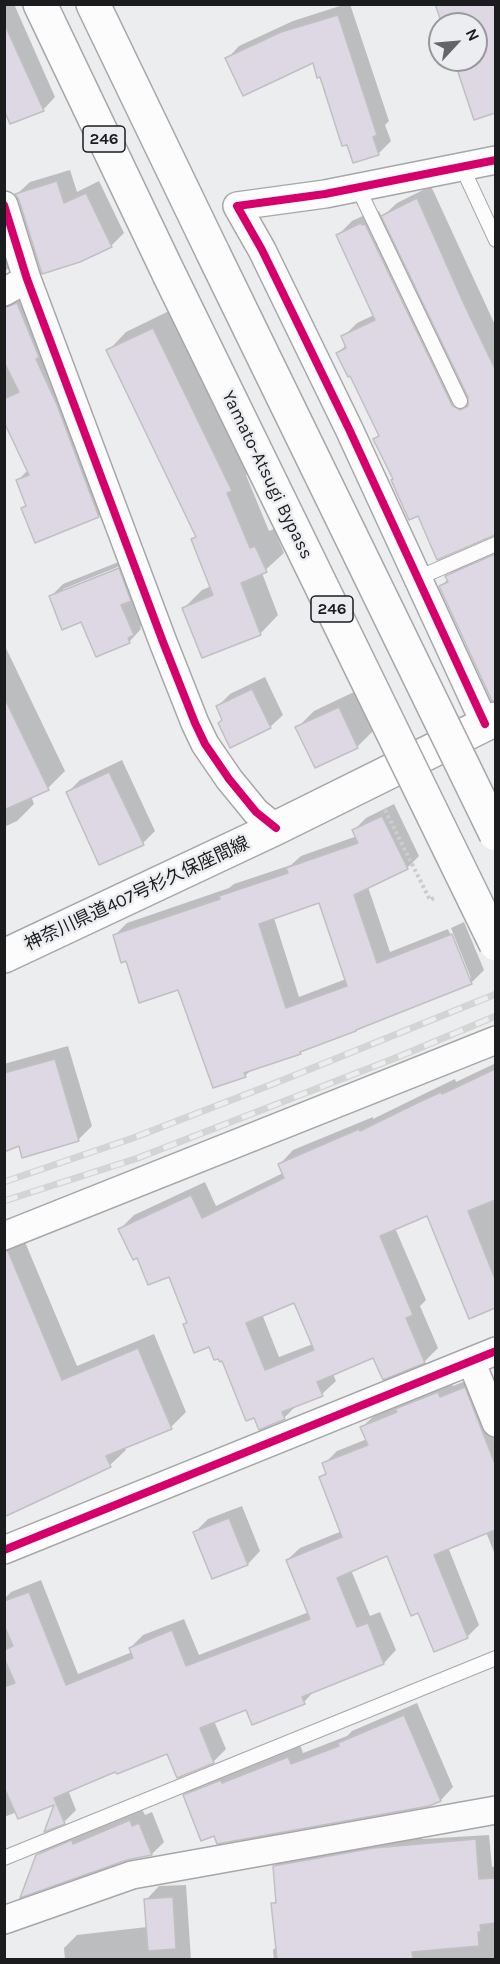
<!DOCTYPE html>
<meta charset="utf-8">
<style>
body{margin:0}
#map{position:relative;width:500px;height:1964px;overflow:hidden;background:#ecedef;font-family:Karla,sans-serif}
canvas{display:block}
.frame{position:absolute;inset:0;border:6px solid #1b1c1d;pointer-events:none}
.north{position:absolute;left:428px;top:12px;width:60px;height:60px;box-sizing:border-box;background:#ebedf0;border:2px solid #98999c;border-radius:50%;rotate:64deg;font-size:16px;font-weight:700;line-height:24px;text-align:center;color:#1b1c1d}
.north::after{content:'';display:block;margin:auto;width:21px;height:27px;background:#646566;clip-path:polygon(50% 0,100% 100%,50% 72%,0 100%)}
</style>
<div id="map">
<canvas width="500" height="1964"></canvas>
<div class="frame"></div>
<div class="north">N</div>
</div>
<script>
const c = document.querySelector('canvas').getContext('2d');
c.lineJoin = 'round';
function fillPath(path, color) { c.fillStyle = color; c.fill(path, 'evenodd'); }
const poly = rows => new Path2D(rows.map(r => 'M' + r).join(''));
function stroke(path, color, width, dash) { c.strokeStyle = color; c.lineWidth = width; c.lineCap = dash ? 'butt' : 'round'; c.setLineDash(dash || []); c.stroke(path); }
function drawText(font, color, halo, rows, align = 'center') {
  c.font = font + ' Karla,"Noto Sans JP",sans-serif'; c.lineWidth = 5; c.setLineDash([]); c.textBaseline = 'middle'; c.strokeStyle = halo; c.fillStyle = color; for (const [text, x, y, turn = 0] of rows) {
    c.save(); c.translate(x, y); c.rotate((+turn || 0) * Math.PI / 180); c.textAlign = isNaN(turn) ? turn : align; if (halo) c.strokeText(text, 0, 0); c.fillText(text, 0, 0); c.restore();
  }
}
fillPath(poly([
 [4,4,14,4,55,97,43,110,4,106],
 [346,4,350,4,389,121,385,125,391,141,378,154,321,75,314,60,227,59,239,46,293,21],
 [437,4,496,4,496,111,475,118,455,60,476,60,476,24,443,24],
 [70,170,77,192,99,181,124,233,111,246,17,194,30,182],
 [431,186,496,327,496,534,418,514,375,439,380,434,351,374,338,353,346,345,343,337,357,323,374,315,338,235,352,221,375,210,376,213,379,211,382,217,397,203],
 [4,202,21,256,4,272],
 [4,286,18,294,112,502,99,516,23,508,27,504,18,480,28,470,7,424,4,425],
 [171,310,249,472,246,475,269,531,274,529,284,553,262,573,278,615,260,634,184,608,202,590,211,586,193,539,197,535,108,351,126,332],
 [496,547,496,677,494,678,441,586,448,579,447,576,460,563],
 [131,557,145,621,140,627,141,629,129,642,82,620,50,597,63,584],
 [125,564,126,567,63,592,63,589],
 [4,644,65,771,48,788,31,796,34,804,17,821,4,827],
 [265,677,283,715,270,727,223,719,217,707,230,694],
 [356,691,374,730,357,747,297,728,314,711],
 [122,760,155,831,143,843,68,792,80,780],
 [394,804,419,856,407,868,368,887,390,952,448,929,468,978,471,978,451,928,464,922,484,970,471,983,303,1049,300,1052,252,1069,245,1076,179,988,127,959,114,936,127,923,229,888,234,884,291,865,301,856,357,836,354,830,366,818],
 [320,902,346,979,299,997,274,918],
 [68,1046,92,1126,78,1140,20,1143,4,1151,4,1064],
 [496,1063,496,1307,470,1317,428,1214,395,1228,426,1300,420,1306,438,1348,425,1361,383,1378,374,1356,333,1374,336,1381,322,1394,298,1404,284,1418,223,1359,210,1345,185,1325,188,1322,170,1275,138,1256,120,1229,134,1215,205,1182,216,1206,283,1173,280,1164,293,1150,373,1117,373,1119,430,1091,455,1079,456,1082],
 [295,1301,313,1344,279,1357,262,1314],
 [25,1242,77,1366,154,1334,186,1412,171,1427,124,1447,126,1450,110,1465,4,1515,4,1251],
 [477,1376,496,1419,496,1557,486,1532,448,1547,479,1625,467,1637,419,1611,388,1554,351,1570,370,1616,380,1612,396,1650,384,1663,316,1689,304,1702,246,1708,214,1721,226,1749,213,1762,168,1752,116,1770,68,1790,76,1810,64,1822,46,1829,56,1802,19,1818,17,1812,4,1817,4,1627,7,1626,4,1620,4,1599,11,1592,41,1580,78,1674,132,1652,130,1648,143,1635,184,1619,199,1655,309,1612,287,1560,300,1548,342,1531,321,1478,327,1471,324,1464,337,1451,367,1439,362,1427,375,1415,403,1403,410,1396,450,1380,453,1386],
 [242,1506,260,1551,248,1564,195,1532,208,1519],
 [417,1703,453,1787,441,1800,429,1804,214,1834,185,1795,198,1783,235,1771,300,1745,303,1753,347,1736,352,1731],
 [142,1809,145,1815,152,1812,164,1842,152,1854,37,1856,50,1843,84,1829,86,1832],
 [420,1832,422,1839,489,1835,492,1867,496,1866,496,1960,274,1960,273,1950,277,1946,273,1904,277,1899,274,1866,288,1853],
 [186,1885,191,1960,65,1960,64,1948,77,1935,147,1927,146,1900,159,1886]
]), '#0003');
const building = poly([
 [435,4,495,4,495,113,474,120,454,60,476,60,476,24,442,24,435,4],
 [338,15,377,135,373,137,379,155,353,163,347,145,342,146,320,77,317,78,313,63,243,96,225,58,281,32,338,15],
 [4,23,44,111,10,124,4,110,4,23],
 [57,181,64,203,86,193,112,247,80,262,42,274,19,200,15,194,57,181],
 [417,198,464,304,495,369,495,535,437,560,418,516,409,520,391,480,393,479,373,439,379,436,350,376,348,377,336,353,346,348,341,336,375,320,336,235,361,223,362,225,365,224,452,405,460,410,468,406,468,397,381,216,417,198],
 [17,303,39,357,36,359,57,405,99,517,35,543,21,508,26,506,16,480,29,475,4,422,4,399,19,392,4,362,4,308,17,303],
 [153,328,232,491,227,493,250,548,255,546,267,572,241,583,261,635,202,658,182,608,213,595,191,539,196,537,106,350,153,328],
 [495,554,495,701,492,701,439,586,448,582,445,576,495,554],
 [119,568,131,601,121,605,134,635,128,638,130,643,96,657,81,622,62,630,49,596,119,568],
 [252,689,271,728,230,748,218,723,222,720,216,706,252,689],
 [4,697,49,790,4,810,4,697],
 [339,707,358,748,315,768,295,727,339,707],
 [109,772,144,845,99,865,66,792,109,772],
 [382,816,408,869,354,895,377,963,452,934,472,984,356,1030,356,1031,300,1052,301,1054,244,1073,246,1077,213,1088,178,990,139,1003,126,961,121,963,113,935,220,899,219,896,288,873,286,868,358,843,352,830,382,816],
 [319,903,347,986,286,1008,259,924,319,903],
 [55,1059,79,1141,22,1158,19,1146,4,1152,4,1073,55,1059],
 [495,1069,495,1200,468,1211,495,1279,495,1308,469,1319,427,1216,380,1236,413,1315,406,1318,425,1363,383,1380,373,1358,317,1382,323,1396,282,1412,285,1419,259,1430,254,1418,246,1421,222,1361,220,1362,218,1359,214,1360,209,1347,194,1353,183,1324,187,1323,169,1277,148,1285,137,1258,133,1260,118,1229,191,1195,202,1218,284,1178,278,1164,359,1129,360,1131,415,1104,441,1092,442,1094,495,1069],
 [294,1303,314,1350,265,1370,246,1323,294,1303],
 [4,1251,8,1251,62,1380,138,1348,172,1429,106,1456,111,1467,4,1517,4,1251],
 [465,1387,495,1464,495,1530,434,1555,468,1638,434,1652,418,1613,411,1616,387,1556,337,1578,357,1627,368,1623,384,1664,302,1697,305,1704,252,1725,246,1710,200,1728,214,1763,177,1778,167,1754,117,1774,115,1772,54,1798,65,1824,44,1832,54,1805,18,1819,4,1787,4,1687,15,1683,4,1658,4,1650,13,1646,4,1625,4,1601,29,1592,66,1685,133,1658,129,1648,172,1630,186,1666,310,1619,286,1560,342,1537,319,1477,326,1474,322,1463,368,1445,360,1427,397,1412,395,1409,438,1392,440,1397,465,1387],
 [229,1518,248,1565,212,1579,193,1532,229,1518],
 [404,1715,441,1801,429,1806,217,1844,214,1836,201,1841,183,1795,221,1780,222,1783,288,1757,291,1764,339,1746,338,1743,404,1715],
 [130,1820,132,1826,139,1823,152,1855,127,1860,20,1898,36,1855,72,1840,73,1844,130,1820],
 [476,1839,479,1879,495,1878,495,1923,480,1925,481,1932,478,1932,479,1946,412,1952,413,1959,277,1959,271,1903,276,1903,273,1866,374,1848,476,1839],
 [173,1897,176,1949,148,1951,144,1899,173,1897]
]);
fillPath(building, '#ddd8e3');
stroke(building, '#c0c0c2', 1.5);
const lane = poly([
 [462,167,496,240],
 [358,188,460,401],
 [418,578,496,544],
 [4,1858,496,1658]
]);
const street = poly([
 [4,205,27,279,163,642,195,723,205,744,229,779,256,812,276,828],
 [4,292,27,279],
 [485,724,349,429,262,250,237,206,325,194,496,160],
 [4,1236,496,1040],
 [471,1361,496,1423],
 [4,1550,496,1351],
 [4,1920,132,1875,496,1810]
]);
const secondary = poly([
 [4,956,276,828,496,719]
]);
const highway = poly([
 [40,4,169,274],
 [93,4,213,253]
]);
stroke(lane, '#a7a7a9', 16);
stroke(street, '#a7a7a9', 30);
stroke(secondary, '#a7a7a9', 36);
stroke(highway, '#a7a7a9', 36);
stroke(poly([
 [385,810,430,900,436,897]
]), '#ccc', 4, [3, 3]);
stroke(lane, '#fcfcfd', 14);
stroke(street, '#fcfcfd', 27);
stroke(secondary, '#fcfcfd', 33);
stroke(highway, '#fcfcfd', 33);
const rail = poly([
 [4,1182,133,1138,278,1082,496,994],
 [4,1201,138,1158,398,1057,496,1016]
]);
stroke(rail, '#d3d4d4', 7);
stroke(rail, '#ebedf0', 4.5, [14]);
const highwayBridge = poly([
 [213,253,496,834],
 [169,274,496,944]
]);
stroke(highwayBridge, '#a7a7a9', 36, []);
stroke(highwayBridge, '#fcfcfd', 33);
stroke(poly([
 [4,205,27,279,163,642,195,723,205,744,229,779,256,812,276,828],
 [485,724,349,429,262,250,237,206,325,194,496,160],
 [4,1550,496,1351]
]), '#d6006c', 8);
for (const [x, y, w] of [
 [104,139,42],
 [332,609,42]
]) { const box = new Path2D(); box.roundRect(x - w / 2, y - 13, w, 26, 4.5); c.fillStyle = '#ebedf0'; c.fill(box); stroke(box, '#1b1c1d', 1.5); }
drawText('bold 16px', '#1b1c1d', null, [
 ["246",104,139],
 ["246",332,609]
]);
drawText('18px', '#1b1c1d', '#ebedf0', [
 ["Yamato-Atsugi Bypass",267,475,64],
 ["神奈川県道407号杉久保座間線",137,894,-25]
]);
</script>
